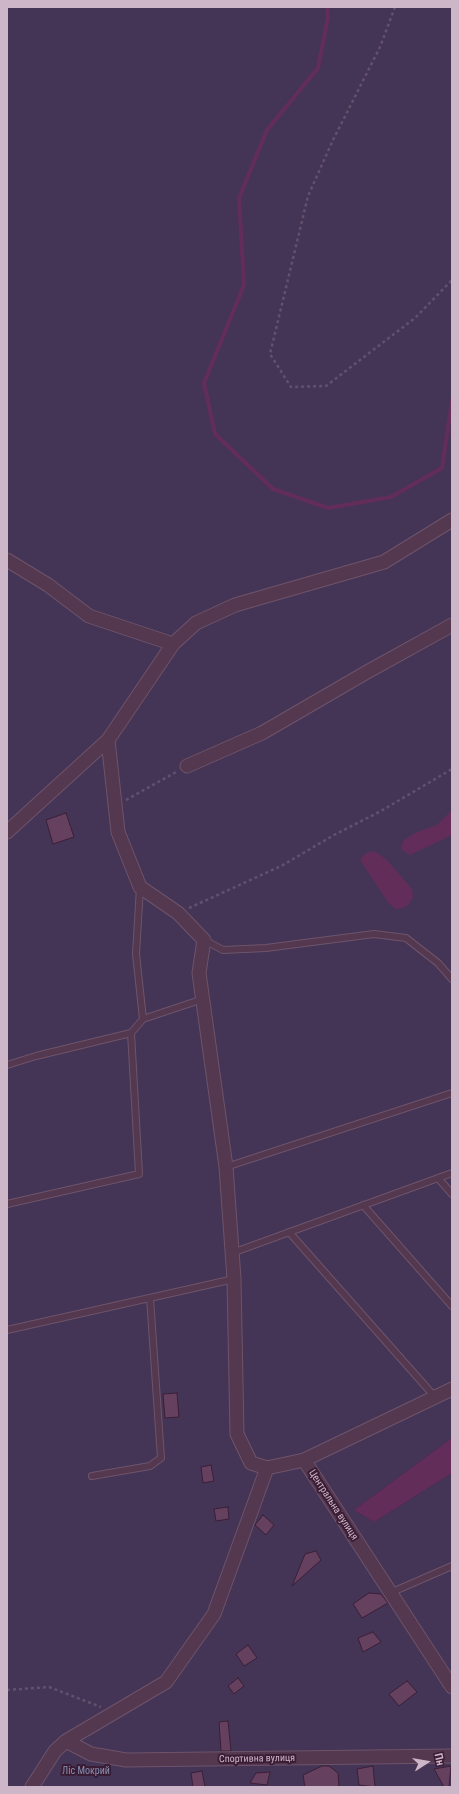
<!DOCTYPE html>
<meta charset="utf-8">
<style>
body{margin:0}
#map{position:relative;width:459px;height:1794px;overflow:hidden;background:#452440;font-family:"Roboto Condensed",sans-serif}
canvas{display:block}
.frame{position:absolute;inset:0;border:8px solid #ceb6c9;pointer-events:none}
.north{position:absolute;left:407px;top:1742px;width:40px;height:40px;-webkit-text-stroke:3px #3a1d35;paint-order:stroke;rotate:78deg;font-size:11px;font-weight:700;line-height:16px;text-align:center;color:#ceb6c9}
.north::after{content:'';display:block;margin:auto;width:14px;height:18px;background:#ceb6c9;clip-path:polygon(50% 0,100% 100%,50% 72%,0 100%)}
</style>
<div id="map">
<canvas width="459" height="1794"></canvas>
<div class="frame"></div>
<div class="north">Пн</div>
</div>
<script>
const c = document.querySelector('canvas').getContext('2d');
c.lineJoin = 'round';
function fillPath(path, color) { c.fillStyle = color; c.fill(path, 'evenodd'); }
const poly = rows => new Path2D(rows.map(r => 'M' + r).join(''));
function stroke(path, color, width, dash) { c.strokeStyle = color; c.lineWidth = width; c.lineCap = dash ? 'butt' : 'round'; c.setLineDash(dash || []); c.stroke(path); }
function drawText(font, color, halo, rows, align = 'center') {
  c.font = font + ' "Roboto Condensed",sans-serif'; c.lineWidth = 4; c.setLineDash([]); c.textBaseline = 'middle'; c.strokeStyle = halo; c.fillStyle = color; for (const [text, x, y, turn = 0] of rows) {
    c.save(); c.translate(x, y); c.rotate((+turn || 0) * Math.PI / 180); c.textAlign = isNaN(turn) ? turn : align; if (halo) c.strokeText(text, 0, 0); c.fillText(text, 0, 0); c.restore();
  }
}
fillPath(poly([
 [7,7,452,7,452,1438,354,1510,374,1522,452,1473,452,1787,7,1787]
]), '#443456');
fillPath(poly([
 [452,810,452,835,410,855,401,849,403,841,415,833,437,825],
 [374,851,387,860,412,889,413,897,409,904,403,908,395,909,388,902,360,860,366,853],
 [452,1438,452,1473,374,1522,354,1510]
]), '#632d5a');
stroke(poly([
 [327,7,328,17,318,68,267,130,239,198,244,285,204,383,215,434,273,489,328,508,391,497,442,468,452,400]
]), '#632d5a', 4);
const building = poly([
 [66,813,74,837,53,844,46,820,66,813],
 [177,1393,179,1417,165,1418,163,1394,177,1393],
 [211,1465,214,1481,203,1483,201,1467,211,1465],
 [228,1507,229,1519,216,1521,214,1509,228,1507],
 [263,1515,274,1525,266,1535,255,1525,263,1515],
 [316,1551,321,1560,292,1586,305,1554,316,1551],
 [369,1593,381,1594,388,1603,362,1618,353,1604,369,1593],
 [373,1632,381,1642,363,1652,358,1638,373,1632],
 [248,1645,257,1658,244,1666,236,1654,248,1645],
 [238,1678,244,1686,234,1694,228,1686,238,1678],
 [407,1681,417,1692,399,1706,389,1694,407,1681],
 [228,1721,231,1751,221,1751,219,1722,228,1721],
 [322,1766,329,1766,338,1773,339,1787,305,1787,303,1775,322,1766],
 [373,1766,375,1787,359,1785,357,1769,373,1766],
 [451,1766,449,1787,444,1787,434,1769,451,1766],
 [202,1771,205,1787,193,1787,191,1773,202,1771],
 [270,1772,267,1785,250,1783,256,1773,270,1772]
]);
fillPath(building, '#65405f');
stroke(building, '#3b1f37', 1);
const lane = poly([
 [140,887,136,954,143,1019],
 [204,940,223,950,266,948,374,934,406,938,438,963,452,979],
 [7,1065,36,1056,131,1033],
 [226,1167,452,1093],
 [438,1178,452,1194],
 [7,1204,139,1174,131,1033,143,1019,203,999],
 [363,1205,452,1306],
 [289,1232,435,1397],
 [232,1253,452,1173],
 [7,1330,234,1279],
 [92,1476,150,1466,161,1458,150,1298],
 [390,1593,452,1566]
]);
const street = poly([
 [7,560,48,585,89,616,173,644],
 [108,740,118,832,140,887,178,913,204,940,199,973,226,1167,234,1279,237,1434,251,1463,267,1468,304,1460,452,1389],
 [187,766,262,733,367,672,452,625],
 [7,832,108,740,173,644,196,623,235,605,384,562,452,520],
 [304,1460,452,1687],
 [66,1741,91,1754,126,1760,452,1756],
 [32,1787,55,1751,66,1741,166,1682,214,1614,267,1468]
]);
stroke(lane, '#6e546a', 8);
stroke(street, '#6e546a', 15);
stroke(poly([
 [395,7,380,47,333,140,308,196,270,354,291,387,326,386,415,318,452,280],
 [126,800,178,771],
 [189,908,283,865,334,835,381,811,452,769],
 [7,1690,49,1687,101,1707]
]), '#64506c', 2.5, [3, 3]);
stroke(lane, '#543850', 6);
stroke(street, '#543850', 13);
drawText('10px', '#ceb6c9', '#3a1d35', [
 ["Центральна вулиця",333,1505,57],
 ["Спортивна вулиця",257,1759,-1]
]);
drawText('10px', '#8891b4', '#3a1d35', [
 ["Ліс Мокрий",86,1771]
]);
</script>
